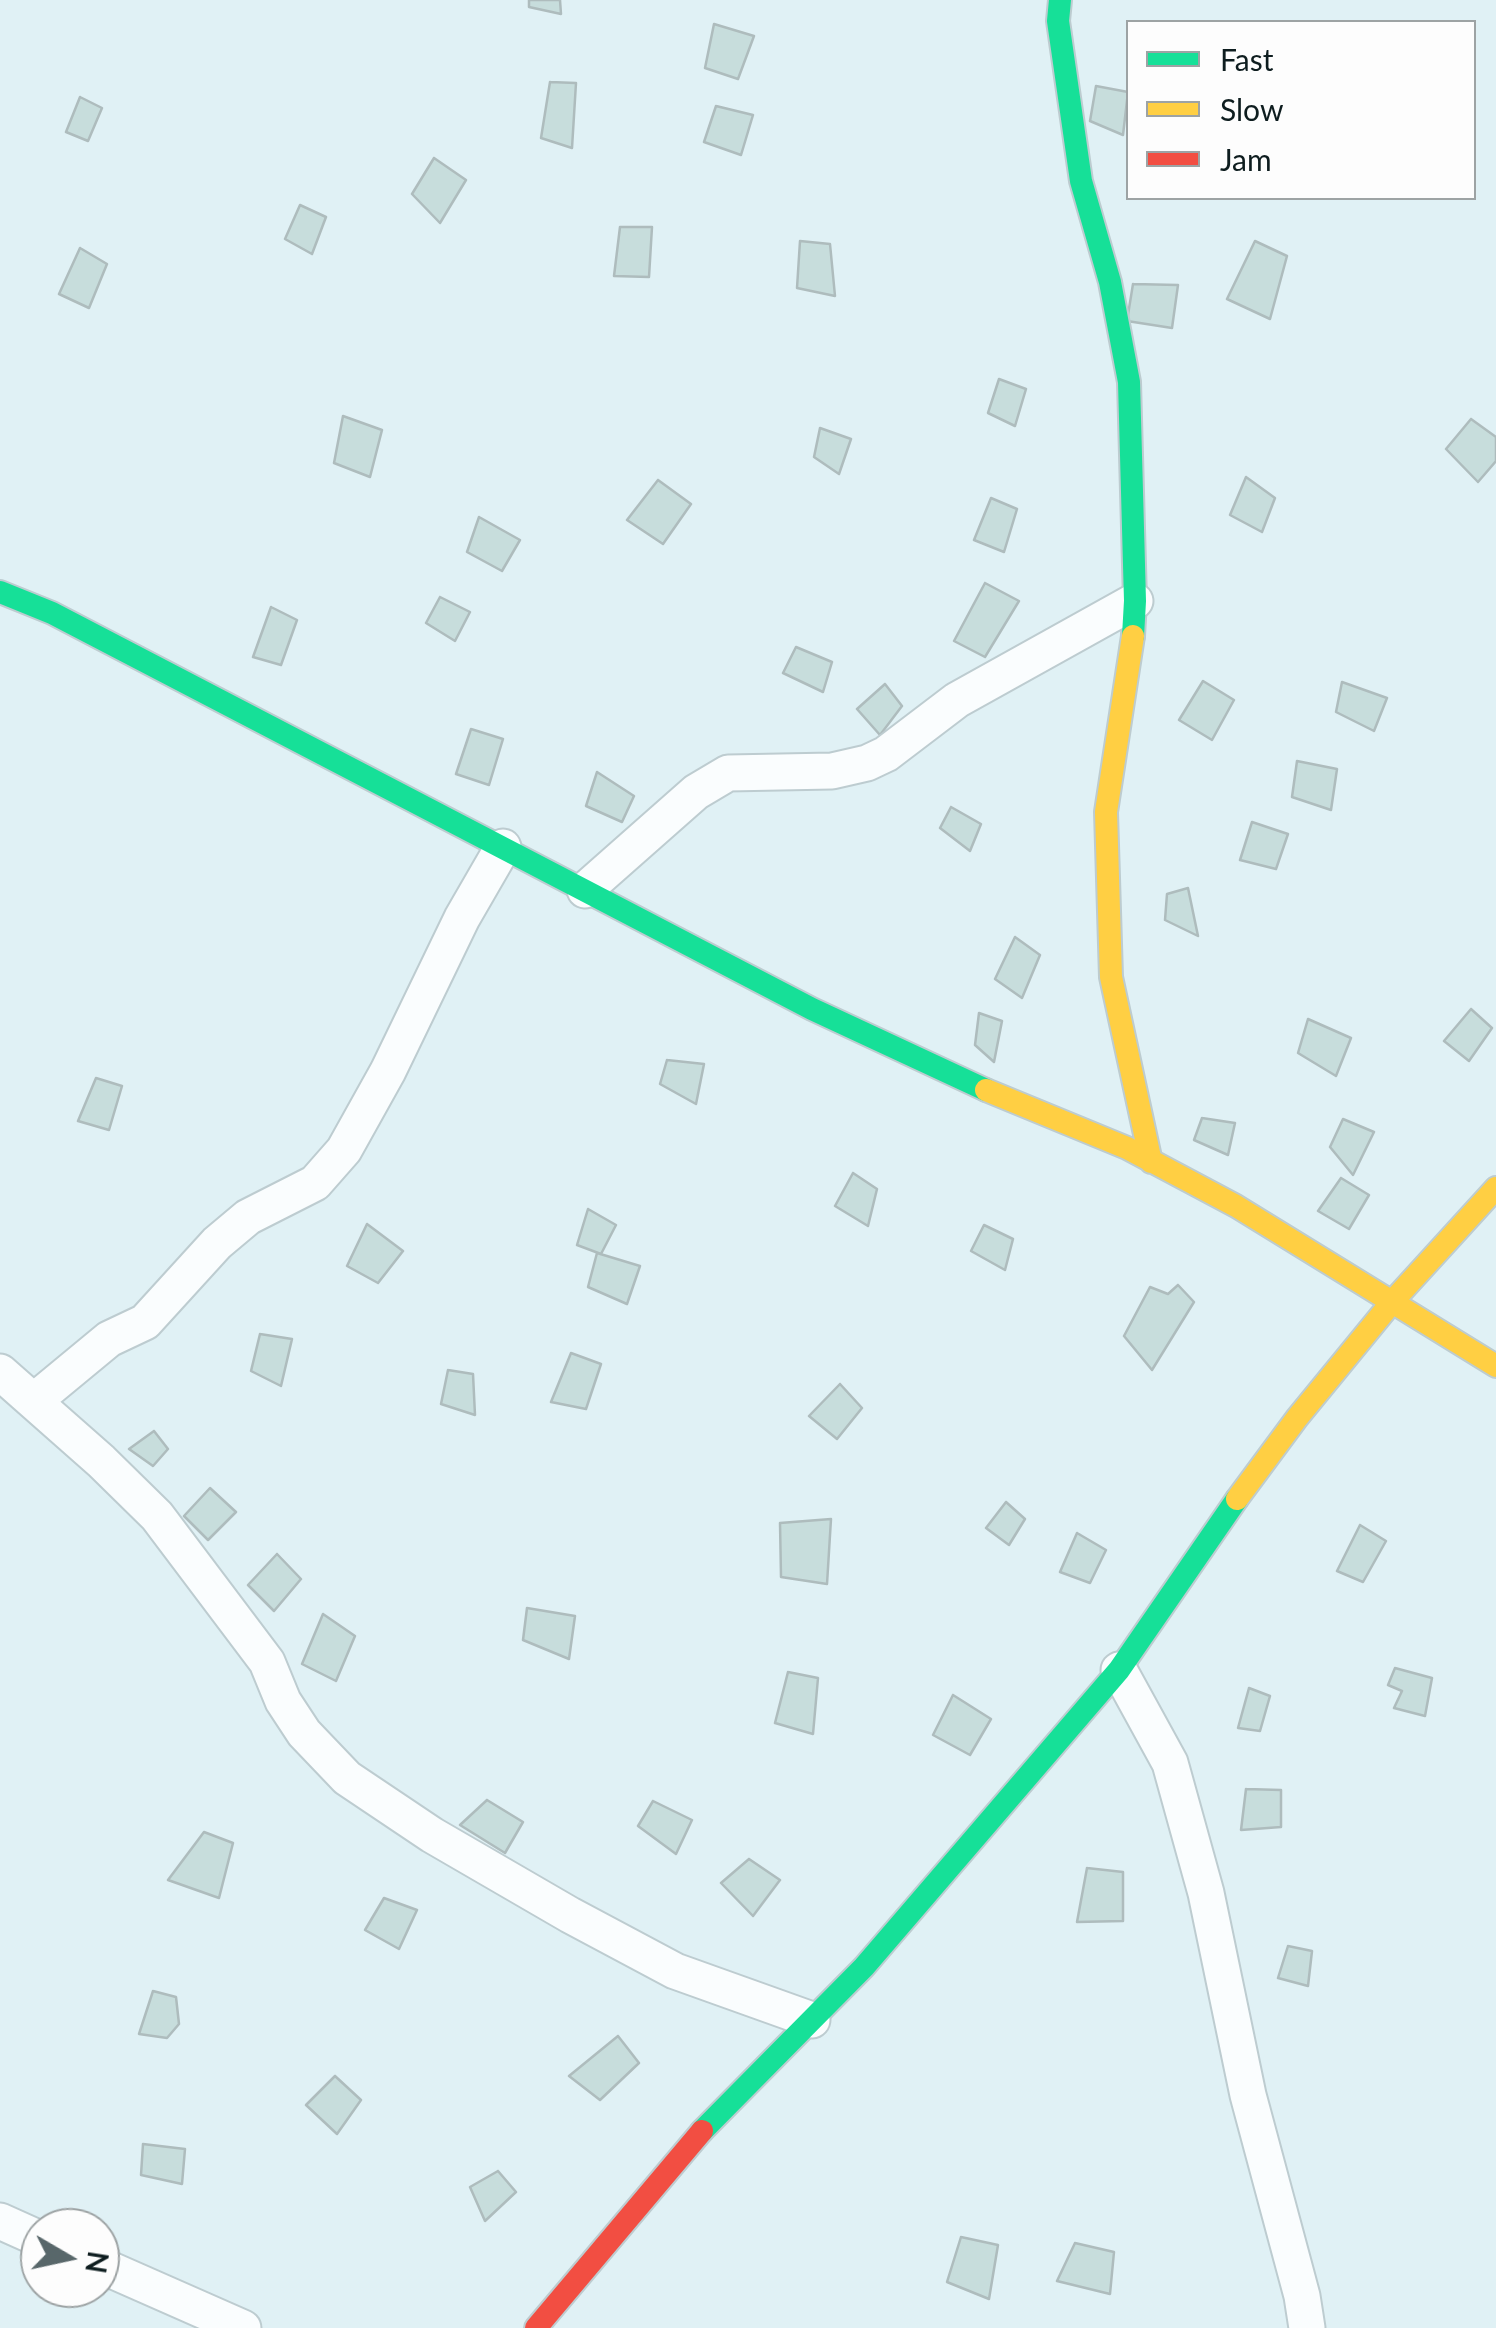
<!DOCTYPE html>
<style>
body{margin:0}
#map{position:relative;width:1496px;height:2328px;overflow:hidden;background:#e0f1f5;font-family:Lato,sans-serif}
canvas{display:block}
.legend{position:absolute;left:1126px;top:20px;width:350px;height:180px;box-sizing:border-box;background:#fdfdfd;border:2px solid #9da3a4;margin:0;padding:12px 18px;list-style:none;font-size:30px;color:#0e1d1f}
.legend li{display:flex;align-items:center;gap:20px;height:50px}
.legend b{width:50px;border:2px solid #9da3a4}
.north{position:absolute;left:20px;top:2208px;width:100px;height:100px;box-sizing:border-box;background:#fdfdfd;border:2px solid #9da3a4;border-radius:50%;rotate:99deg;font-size:28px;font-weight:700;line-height:40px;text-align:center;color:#0e1d1f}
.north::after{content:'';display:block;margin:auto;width:35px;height:45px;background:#58676a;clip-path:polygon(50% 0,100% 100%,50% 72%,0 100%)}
</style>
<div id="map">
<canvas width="1496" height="2328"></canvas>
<ul class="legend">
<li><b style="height:12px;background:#16e098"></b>Fast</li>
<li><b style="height:12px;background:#ffcf43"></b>Slow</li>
<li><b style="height:12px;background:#f24e42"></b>Jam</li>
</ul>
<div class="north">N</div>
</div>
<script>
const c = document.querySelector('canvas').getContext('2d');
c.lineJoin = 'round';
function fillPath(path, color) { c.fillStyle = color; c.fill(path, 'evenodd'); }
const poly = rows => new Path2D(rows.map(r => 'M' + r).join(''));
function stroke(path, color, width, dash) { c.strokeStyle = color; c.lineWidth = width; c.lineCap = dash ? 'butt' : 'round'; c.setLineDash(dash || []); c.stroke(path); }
const building = poly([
 [529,0,560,0,561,14,529,7,529,0],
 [714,24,754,36,738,79,705,68,714,24],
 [550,82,576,83,572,148,541,138,550,82],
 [1096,86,1128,92,1123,135,1090,121,1096,86],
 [80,97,102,108,88,141,66,132,80,97],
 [716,106,753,115,741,155,704,142,716,106],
 [434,158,466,180,440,223,412,194,434,158],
 [300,205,326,217,312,254,285,239,300,205],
 [620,227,652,227,649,277,614,276,620,227],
 [800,241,830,244,835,296,797,288,800,241],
 [1255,241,1287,256,1270,319,1227,299,1255,241],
 [80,248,107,264,89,308,59,294,80,248],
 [1133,284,1178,285,1172,328,1127,321,1133,284],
 [999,379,1026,389,1015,426,988,413,999,379],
 [343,416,382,430,370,477,334,463,343,416],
 [1471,419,1496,437,1496,461,1478,482,1446,449,1471,419],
 [820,428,851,439,839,474,814,457,820,428],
 [1246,477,1275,498,1262,532,1230,515,1246,477],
 [658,480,691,504,663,544,627,520,658,480],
 [991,498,1017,509,1004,552,974,540,991,498],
 [479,517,520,540,502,571,467,552,479,517],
 [985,583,1019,601,985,657,954,641,985,583],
 [440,597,470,612,455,641,426,623,440,597],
 [271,607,297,620,281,665,253,657,271,607],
 [796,647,832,662,823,692,783,673,796,647],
 [1203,681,1234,700,1212,740,1179,720,1203,681],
 [1342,682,1387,698,1374,731,1336,712,1342,682],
 [885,684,902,706,880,735,857,709,885,684],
 [471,729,503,739,489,785,456,774,471,729],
 [1297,761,1337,769,1331,810,1292,797,1297,761],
 [597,772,634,796,622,822,586,806,597,772],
 [951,807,981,824,970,851,940,828,951,807],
 [1252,822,1288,834,1276,869,1240,860,1252,822],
 [1188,888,1198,936,1165,920,1167,894,1188,888],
 [1015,937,1040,955,1022,998,995,979,1015,937],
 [1471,1009,1492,1028,1469,1061,1444,1041,1471,1009],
 [979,1013,1002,1021,994,1062,975,1045,979,1013],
 [1308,1019,1351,1038,1336,1076,1298,1053,1308,1019],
 [667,1060,704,1064,696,1104,660,1084,667,1060],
 [96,1078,122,1086,109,1130,78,1121,96,1078],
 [1202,1118,1235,1123,1228,1155,1194,1140,1202,1118],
 [1343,1119,1374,1132,1353,1175,1330,1147,1343,1119],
 [853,1173,877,1189,868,1226,835,1206,853,1173],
 [1341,1178,1369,1195,1349,1229,1318,1211,1341,1178],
 [588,1209,616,1225,601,1254,577,1245,588,1209],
 [367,1224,403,1251,378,1283,347,1266,367,1224],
 [984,1225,1013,1239,1005,1270,971,1251,984,1225],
 [597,1253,640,1266,627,1304,588,1287,597,1253],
 [1178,1285,1194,1302,1152,1370,1124,1336,1150,1287,1168,1294,1178,1285],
 [260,1334,292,1339,281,1386,251,1371,260,1334],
 [571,1353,601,1364,586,1409,551,1402,571,1353],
 [448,1370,473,1374,475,1415,441,1404,448,1370],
 [840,1384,862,1408,837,1439,809,1416,840,1384],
 [154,1431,168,1449,153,1466,129,1449,154,1431],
 [210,1488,236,1512,208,1540,184,1516,210,1488],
 [1006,1502,1025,1519,1009,1545,986,1528,1006,1502],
 [831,1519,827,1584,781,1577,780,1523,831,1519],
 [1360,1525,1386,1541,1363,1582,1337,1571,1360,1525],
 [1077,1533,1106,1550,1090,1583,1060,1572,1077,1533],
 [277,1554,301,1579,274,1611,248,1585,277,1554],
 [527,1608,575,1616,569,1659,523,1640,527,1608],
 [323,1614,355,1636,336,1681,302,1664,323,1614],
 [1395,1668,1432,1678,1425,1716,1394,1708,1402,1691,1388,1685,1395,1668],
 [788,1672,818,1678,813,1734,775,1723,788,1672],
 [1249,1688,1270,1696,1260,1731,1238,1728,1249,1688],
 [953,1695,991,1719,970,1755,933,1735,953,1695],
 [1246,1789,1281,1790,1281,1827,1241,1830,1246,1789],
 [487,1800,523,1822,505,1853,460,1825,487,1800],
 [653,1801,692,1820,676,1854,638,1826,653,1801],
 [204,1832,233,1843,219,1898,168,1880,204,1832],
 [749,1859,780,1880,753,1916,721,1883,749,1859],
 [1087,1868,1123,1872,1123,1921,1077,1922,1087,1868],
 [384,1898,417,1910,399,1949,365,1930,384,1898],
 [1288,1946,1312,1951,1308,1986,1278,1978,1288,1946],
 [153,1991,176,1997,179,2024,167,2038,139,2034,153,1991],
 [618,2036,639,2063,600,2100,569,2076,618,2036],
 [335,2076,361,2100,337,2134,306,2105,335,2076],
 [143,2144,185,2149,182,2184,141,2175,143,2144],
 [498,2171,516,2192,485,2221,470,2187,498,2171],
 [961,2237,998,2245,989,2299,947,2282,961,2237],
 [1075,2243,1114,2252,1110,2294,1057,2281,1075,2243]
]);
fillPath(building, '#c7dddc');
stroke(building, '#aebcbd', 2.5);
const street = poly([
 [585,890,696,792,728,773,832,771,867,763,886,754,957,700,1135,601],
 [0,1372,101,1461,157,1516,267,1662,283,1701,304,1733,347,1778,432,1835,570,1915,675,1971,812,2020],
 [34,1401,109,1339,145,1322,217,1243,248,1217,315,1183,344,1150,388,1071,462,918,503,847],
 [1119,1670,1170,1763,1206,1893,1248,2095,1302,2296,1307,2328],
 [0,2221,40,2239],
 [100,2265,243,2328]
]);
const fast = poly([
 [1060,0,1058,21,1081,181,1110,282,1129,382,1135,601,1133,636],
 [0,592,52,613,812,1009,986,1090],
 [702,2131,864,1967,1119,1670,1237,1499]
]);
const slow = poly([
 [1133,636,1106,812,1111,977,1151,1162],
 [986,1090,1127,1148,1236,1206,1496,1366],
 [1237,1499,1297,1418,1392,1302,1496,1188]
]);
const jam = poly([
 [536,2328,702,2131]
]);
stroke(street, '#bdccd0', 39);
stroke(fast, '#bdccd0', 26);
stroke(slow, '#bdccd0', 26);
stroke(jam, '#bdccd0', 26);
stroke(street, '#fafdfe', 35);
stroke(fast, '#16e098', 22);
stroke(slow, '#ffcf43', 22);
stroke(jam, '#f24e42', 22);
</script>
